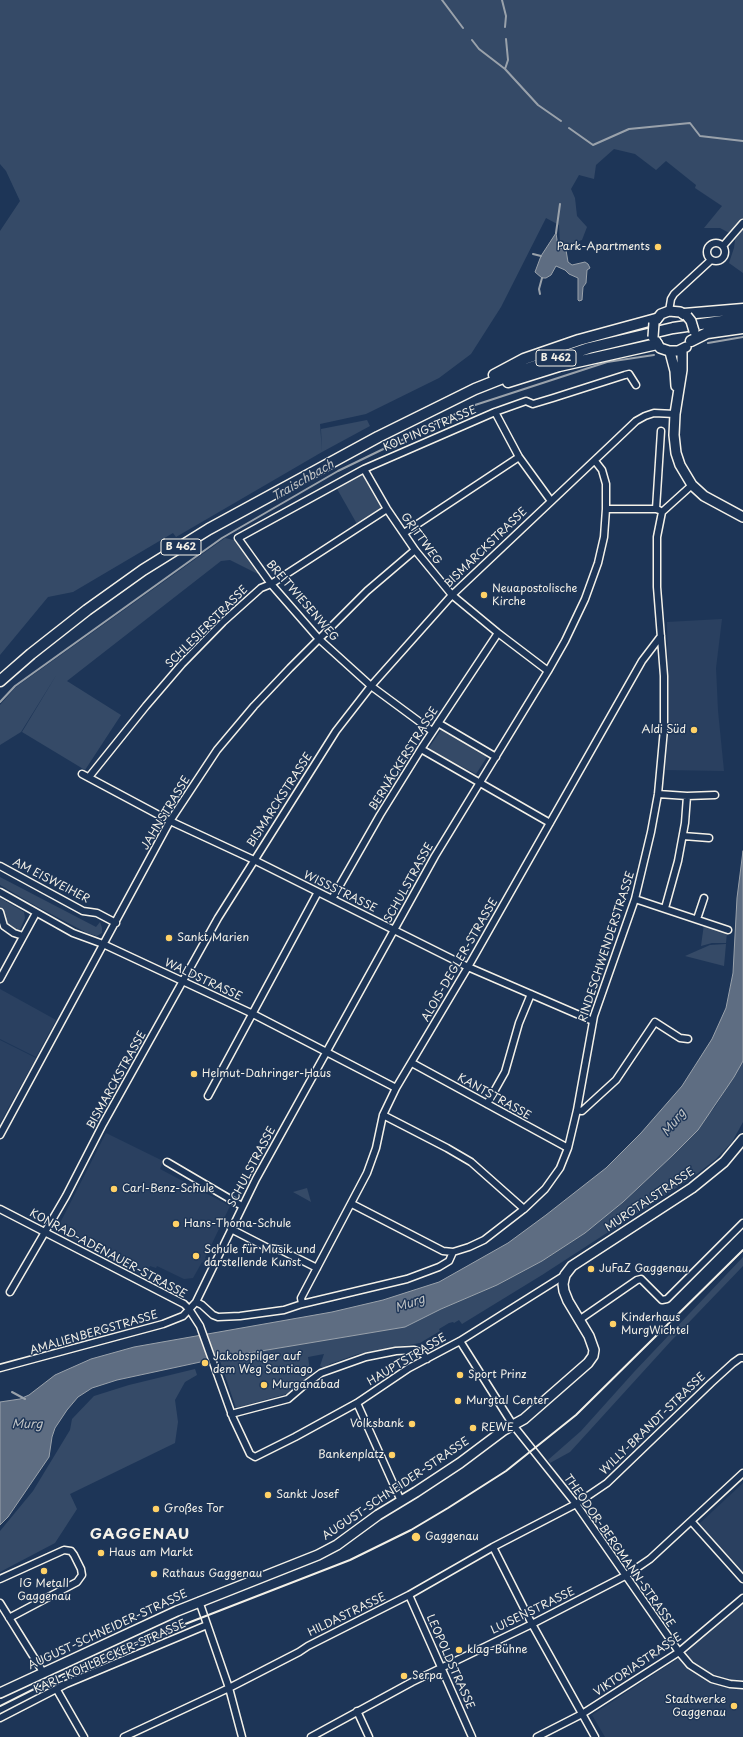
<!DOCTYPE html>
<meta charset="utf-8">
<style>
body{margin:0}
canvas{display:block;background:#1d3557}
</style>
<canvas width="743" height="1737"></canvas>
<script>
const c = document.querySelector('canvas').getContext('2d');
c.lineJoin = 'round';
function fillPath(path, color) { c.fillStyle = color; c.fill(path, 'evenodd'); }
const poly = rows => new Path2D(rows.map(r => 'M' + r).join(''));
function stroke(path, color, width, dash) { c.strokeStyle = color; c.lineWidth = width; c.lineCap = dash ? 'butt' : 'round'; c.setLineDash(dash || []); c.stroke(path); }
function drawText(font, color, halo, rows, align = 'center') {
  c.font = font + ' "Playpen Sans",sans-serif'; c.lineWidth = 3; c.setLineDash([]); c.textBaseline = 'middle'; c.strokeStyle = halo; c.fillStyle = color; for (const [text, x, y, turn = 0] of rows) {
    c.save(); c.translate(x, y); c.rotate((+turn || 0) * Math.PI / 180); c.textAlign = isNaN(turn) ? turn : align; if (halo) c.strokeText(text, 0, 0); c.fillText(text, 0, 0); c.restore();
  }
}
fillPath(poly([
 [722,619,716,668,718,711,724,771,665,770,669,729,667,622],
 [0,989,56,1020,36,1057,0,1039],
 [0,1040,36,1058,0,1123],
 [106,1133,163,1161,160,1169,230,1206,205,1258,206,1259,204,1263,202,1262,193,1278,184,1279,157,1266,156,1268,150,1266,145,1276,74,1240,60,1231,58,1227],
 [743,1483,743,1573,698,1525],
 [743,1600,743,1737,605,1737,592,1715,685,1654]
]), '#2a4060');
fillPath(poly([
 [0,0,743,0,743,273,729,263,734,248,735,240,733,235,720,228,704,228,722,206,695,188,696,185,666,161,656,170,635,154,614,149,596,165,594,179,579,175,571,189,575,198,577,216,587,227,582,240,566,245,560,244,559,225,546,218,501,307,471,354,439,378,366,414,320,424,322,452,176,537,173,533,73,592,48,597,0,655,0,231,20,201,6,171,0,164],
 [367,420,370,426,322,452,321,429],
 [362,474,381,508,357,524,336,487],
 [225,538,238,541,260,572,258,574,230,560,221,561,67,681,59,676,121,715,85,770,22,732,57,674,21,732,0,745,0,705,16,687],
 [441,730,487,757,476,774,428,749],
 [0,877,96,927,100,922,102,928,102,933,97,936,87,933,36,906,0,885],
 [0,898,24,912,25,918,20,930,16,930,8,924,0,906],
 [704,924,727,932,726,943,712,943,701,946],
 [726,944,724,966,685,956,710,945],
 [743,1061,743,1122,732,1142,716,1159,693,1177,542,1275,462,1324,459,1320,454,1323,453,1322,449,1323,439,1329,440,1331,420,1343,358,1354,330,1364,324,1368,320,1366,324,1354,308,1357,311,1377,290,1393,236,1408,219,1358,405,1327,441,1309,497,1285,542,1261,585,1233,623,1202,673,1155,715,1107],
 [307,1188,311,1202,293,1192],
 [743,1257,743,1266,671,1341,570,1452,550,1463,548,1460,581,1431,634,1372],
 [195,1369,197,1375,185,1382,175,1400,178,1422,175,1443,70,1494,77,1509,55,1543,0,1572,0,1531,33,1491,70,1430,72,1419,94,1396,129,1385]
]), '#354a67');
const water = poly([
 [556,233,558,247,566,250,568,262,572,265,585,262,588,264,590,268,587,270,586,283,583,287,582,300,579,301,578,300,578,278,569,274,565,270,556,266,551,275,546,278,542,278,535,272,541,256,556,233],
 [743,851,743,1061,734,1077,698,1130,673,1155,623,1202,585,1233,542,1261,497,1285,441,1309,405,1327,219,1358,117,1380,92,1388,78,1397,67,1410,55,1428,52,1437,49,1457,8,1517,0,1525,0,1402,20,1399,29,1395,55,1375,91,1359,134,1347,332,1312,383,1300,439,1282,508,1243,546,1215,606,1168,641,1133,682,1086,712,1039,726,1008,733,973,737,898,743,851]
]);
fillPath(water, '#5e6d82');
stroke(water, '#9aa2ab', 1);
stroke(poly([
 [442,0,463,28],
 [502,0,506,16,505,27],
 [472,40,479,49,505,69,538,105,561,121],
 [505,69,508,60,506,39],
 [569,128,593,145,629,129,690,123,700,136,743,141],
 [556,233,560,204],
 [533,254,541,256],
 [540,294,539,289,542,278],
 [708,343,743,337],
 [0,702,15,686,222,538,338,471,472,406,607,362,654,355],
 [12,1392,25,1399]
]), '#9aa2ab', 2);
const street = poly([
 '707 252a9 9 0 1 1 18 0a9 9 0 1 1-18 0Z',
 [723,246,743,223],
 [669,311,671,299,674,294,711,260],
 [495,412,519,457,551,501],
 [364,469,387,509,415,550,452,595,498,633,548,671],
 [606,509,656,509,659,510],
 [656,509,661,431],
 [404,533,519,457],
 [438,723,496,757],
 [432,731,371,686,319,639,271,584,238,538,364,469,495,412,526,401,533,404,553,398,625,375,629,374,636,385],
 [421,749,550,823],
 [82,774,170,821,254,860,468,967,593,1021],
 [89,777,146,706,182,664,223,622,261,588,271,584,387,509],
 [658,794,687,796,685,823,678,861,665,908],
 [687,796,715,795],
 [683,836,709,838],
 [0,866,83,911,97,913,116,923],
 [0,892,73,933,103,944,253,1014,396,1088],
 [332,899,380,815,421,749,498,633],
 [635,899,728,930],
 [0,912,4,926,14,933,23,936],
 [697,919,704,898],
 [0,979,36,913],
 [412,1063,568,1148],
 [208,1096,318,892],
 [487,1104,505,1072,519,1023,531,994],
 [577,1110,582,1111,616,1080,655,1022,680,1038,688,1039],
 [383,1115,447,1148,471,1162,524,1209],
 [0,1135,170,821,217,750,254,706,290,668,367,591,415,550],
 [167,1162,242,1206],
 [352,1204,443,1251,453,1252,469,1247,484,1240,524,1209,545,1189,560,1168,568,1148,577,1110,594,1016,635,899,651,832,658,794,664,729,664,676,657,587,657,537,662,512,692,485],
 [0,1209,184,1304,189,1309,200,1326,233,1418,250,1454,255,1457,295,1437,357,1403,409,1368,460,1341,565,1275],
 [231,1229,268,1248,281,1250,317,1268],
 [10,1292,66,1196,103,1124,218,918,336,731,371,686,452,595,615,441,636,421,645,416,654,413,675,414],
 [196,1302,202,1305,213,1315,218,1317,240,1316,284,1310,302,1304,407,1279,439,1267,449,1261,453,1252],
 [302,1304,301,1298,367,1173,376,1148,383,1115,396,1088,468,967,642,661,661,636],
 [579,1320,637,1280,641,1279,662,1300,667,1299,743,1223],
 [460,1341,513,1425,576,1504,679,1652,690,1665,712,1679,730,1684,743,1685],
 [0,1368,163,1324,183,1316,196,1302,256,1179,435,856,548,671,565,641,585,599,598,563,604,537,606,509,606,484,602,470,595,461],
 [357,1403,401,1501],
 [231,1414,288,1399,302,1387,321,1373,366,1357,396,1351,414,1350,422,1353,427,1359],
 [691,1521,743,1579],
 [493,1547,532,1624,595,1737],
 [0,1579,64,1550,71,1551,74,1555,81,1569,82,1575,77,1582,9,1618],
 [409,1595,472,1737],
 [199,1601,229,1688,242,1737],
 [0,1603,43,1672],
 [57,1690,84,1737],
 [357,1711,369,1737],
 [0,1718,66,1684,207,1625],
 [124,1737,229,1688,299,1652,308,1646,409,1595,493,1547,576,1504,607,1483,711,1383,733,1363,740,1358,743,1358],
 [311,1737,412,1682,532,1624,625,1576,650,1559,743,1473],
 [537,1737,582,1714,679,1652,743,1598]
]);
const secondary = poly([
 [654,323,661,314,669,311,680,312,687,316],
 [654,338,660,348,669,351,678,351,686,347],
 [682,350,682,370,675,414,674,435,676,453,680,465,692,485,704,496,743,517],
 [670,352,675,371,676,386],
 [0,1693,177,1611,318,1555,337,1545,378,1515,416,1492,460,1463,504,1430,524,1419,588,1363,593,1356,594,1350,589,1336,568,1301,564,1291,563,1284,565,1275,572,1266,692,1188,724,1162,743,1139]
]);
const primary = poly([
 [684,314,743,309],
 [691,341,707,333,743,328],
 [494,375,524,359,579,340,656,319],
 [508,382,559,366,657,344],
 [0,681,31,654,87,610,143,570,209,529,378,437,475,389,523,370,589,348,673,328,743,318]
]);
stroke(street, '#f4f1e8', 9);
stroke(secondary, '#f4f1e8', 12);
stroke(primary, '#f4f1e8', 13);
stroke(street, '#1d3557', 6);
stroke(secondary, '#1d3557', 9);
stroke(primary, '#1d3557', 10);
stroke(poly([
 [0,1706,62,1675,126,1647,350,1560,411,1530,448,1508,506,1471,576,1415,743,1250]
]), '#f4f1e8', 2);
const secondaryBridge = poly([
 [687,316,691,321,694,331],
 [653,337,654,323]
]);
stroke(secondaryBridge, '#f4f1e8', 12, []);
stroke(secondaryBridge, '#1d3557', 9);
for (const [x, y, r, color] of [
 [658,247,4,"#ffd166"],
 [484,595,4,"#ffd166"],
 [694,730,4,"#ffd166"],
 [169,938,4,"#ffd166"],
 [194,1074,4,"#ffd166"],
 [114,1189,4,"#ffd166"],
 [176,1224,4,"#ffd166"],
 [196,1256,4,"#ffd166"],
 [591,1269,4,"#ffd166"],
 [613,1324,4,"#ffd166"],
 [205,1363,4,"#ffd166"],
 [460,1375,4,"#ffd166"],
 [264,1385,4,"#ffd166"],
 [458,1401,4,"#ffd166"],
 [412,1424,4,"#ffd166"],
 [473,1428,4,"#ffd166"],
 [392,1455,4,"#ffd166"],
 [268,1495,4,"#ffd166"],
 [156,1509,4,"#ffd166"],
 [416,1537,5,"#ffd166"],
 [101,1553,4,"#ffd166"],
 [44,1571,4,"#ffd166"],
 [154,1574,4,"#ffd166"],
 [459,1650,4,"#ffd166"],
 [404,1676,4,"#ffd166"],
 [734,1706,4,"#ffd166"]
]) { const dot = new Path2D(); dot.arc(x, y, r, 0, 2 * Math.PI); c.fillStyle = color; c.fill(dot); stroke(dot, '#1d3557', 1.5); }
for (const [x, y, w] of [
 [556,358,40],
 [181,547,40]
]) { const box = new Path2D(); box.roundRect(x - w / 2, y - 8, w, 16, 3); c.fillStyle = '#1d3557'; c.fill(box); stroke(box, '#f4f1e8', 1); }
drawText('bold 10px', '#f4f1e8', null, [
 ["B 462",556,358],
 ["B 462",181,547]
]);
drawText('11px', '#f4f1e8', '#1d3557', [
 ["Park-Apartments",650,247,"right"],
 ["Neuapostolische",492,589],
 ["Kirche",492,602],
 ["Aldi Süd",686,730,"right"],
 ["Sankt Marien",177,938],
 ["Helmut-Dahringer-Haus",202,1074],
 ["Carl-Benz-Schule",122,1189],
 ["Hans-Thoma-Schule",184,1224],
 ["Schule für Musik und",204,1250],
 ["darstellende Kunst",204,1263],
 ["JuFaZ Gaggenau",599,1269],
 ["Kinderhaus",621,1318],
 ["MurgWichtel",621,1331],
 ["Jakobspilger auf",213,1357],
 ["dem Weg Santiago",213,1370],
 ["Sport Prinz",468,1375],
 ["Murganabad",272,1385],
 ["Murgtal Center",466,1401],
 ["Volksbank",404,1424,"right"],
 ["REWE",481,1428],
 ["Bankenplatz",384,1455,"right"],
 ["Sankt Josef",276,1495],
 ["Großes Tor",164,1509],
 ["Gaggenau",425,1537],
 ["Haus am Markt",109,1553],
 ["Rathaus Gaggenau",162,1574],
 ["IG Metall",44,1584,"center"],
 ["Gaggenau",44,1597,"center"],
 ["klag-Bühne",467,1650],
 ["Serpa",412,1676],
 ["Stadtwerke",726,1700,"right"],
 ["Gaggenau",726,1713,"right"]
], 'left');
drawText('11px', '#f4f1e8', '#1d3557', [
 ["KOLPINGSTRASSE",430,429,-23],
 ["GRITTWEG",421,539,54],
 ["BISMARCKSTRASSE",486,548,-44],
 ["BREITWIESENWEG",302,601,49],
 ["SCHLESIERSTRASSE",207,627,-45],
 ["BERNÄCKERSTRASSE",404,759,-58],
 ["BISMARCKSTRASSE",280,800,-57],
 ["JAHNSTRASSE",166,813,-59],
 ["AM EISWEIHER",51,881,27],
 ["SCHULSTRASSE",409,883,-61],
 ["WISSSTRASSE",340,892,26],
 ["RINDESCHWENDERSTRASSE",607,947,-72],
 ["ALOIS-DEGLER-STRASSE",460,960,-60],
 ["WALDSTRASSE",203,980,25],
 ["BISMARCKSTRASSE",117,1080,-61],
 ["KANTSTRASSE",494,1097,29],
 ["SCHULSTRASSE",252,1167,-62],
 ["MURGTALSTRASSE",650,1200,-34],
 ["KONRAD-ADENAUER-STRASSE",108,1254,28],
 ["AMALIENBERGSTRASSE",94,1333,-16],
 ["HAUPTSTRASSE",407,1360,-31],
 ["WILLY-BRANDT-STRASSE",653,1424,-44],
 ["AUGUST-SCHNEIDER-STRASSE",396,1489,-34],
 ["THEODOR-BERGMANN-STRASSE",619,1551,55],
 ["LUISENSTRASSE",533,1611,-26],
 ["HILDASTRASSE",347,1615,-26],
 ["AUGUST-SCHNEIDER-STRASSE",108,1630,-25],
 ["KARL-KOHLBECKER-STRASSE",110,1657,-24],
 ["LEOPOLDSTRASSE",450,1662,66],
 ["VIKTORIASTRASSE",638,1665,-34]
]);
drawText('italic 12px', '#c0c3c4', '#1d3557', [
 ["Traischbach",303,481,-30],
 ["Murg",674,1123,-52],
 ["Murg",410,1304,-20],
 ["Murg",27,1425]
]);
c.letterSpacing = '1px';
drawText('bold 15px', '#f4f1e8', '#1d3557', [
 ["GAGGENAU",140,1535]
]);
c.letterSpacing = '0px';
</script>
